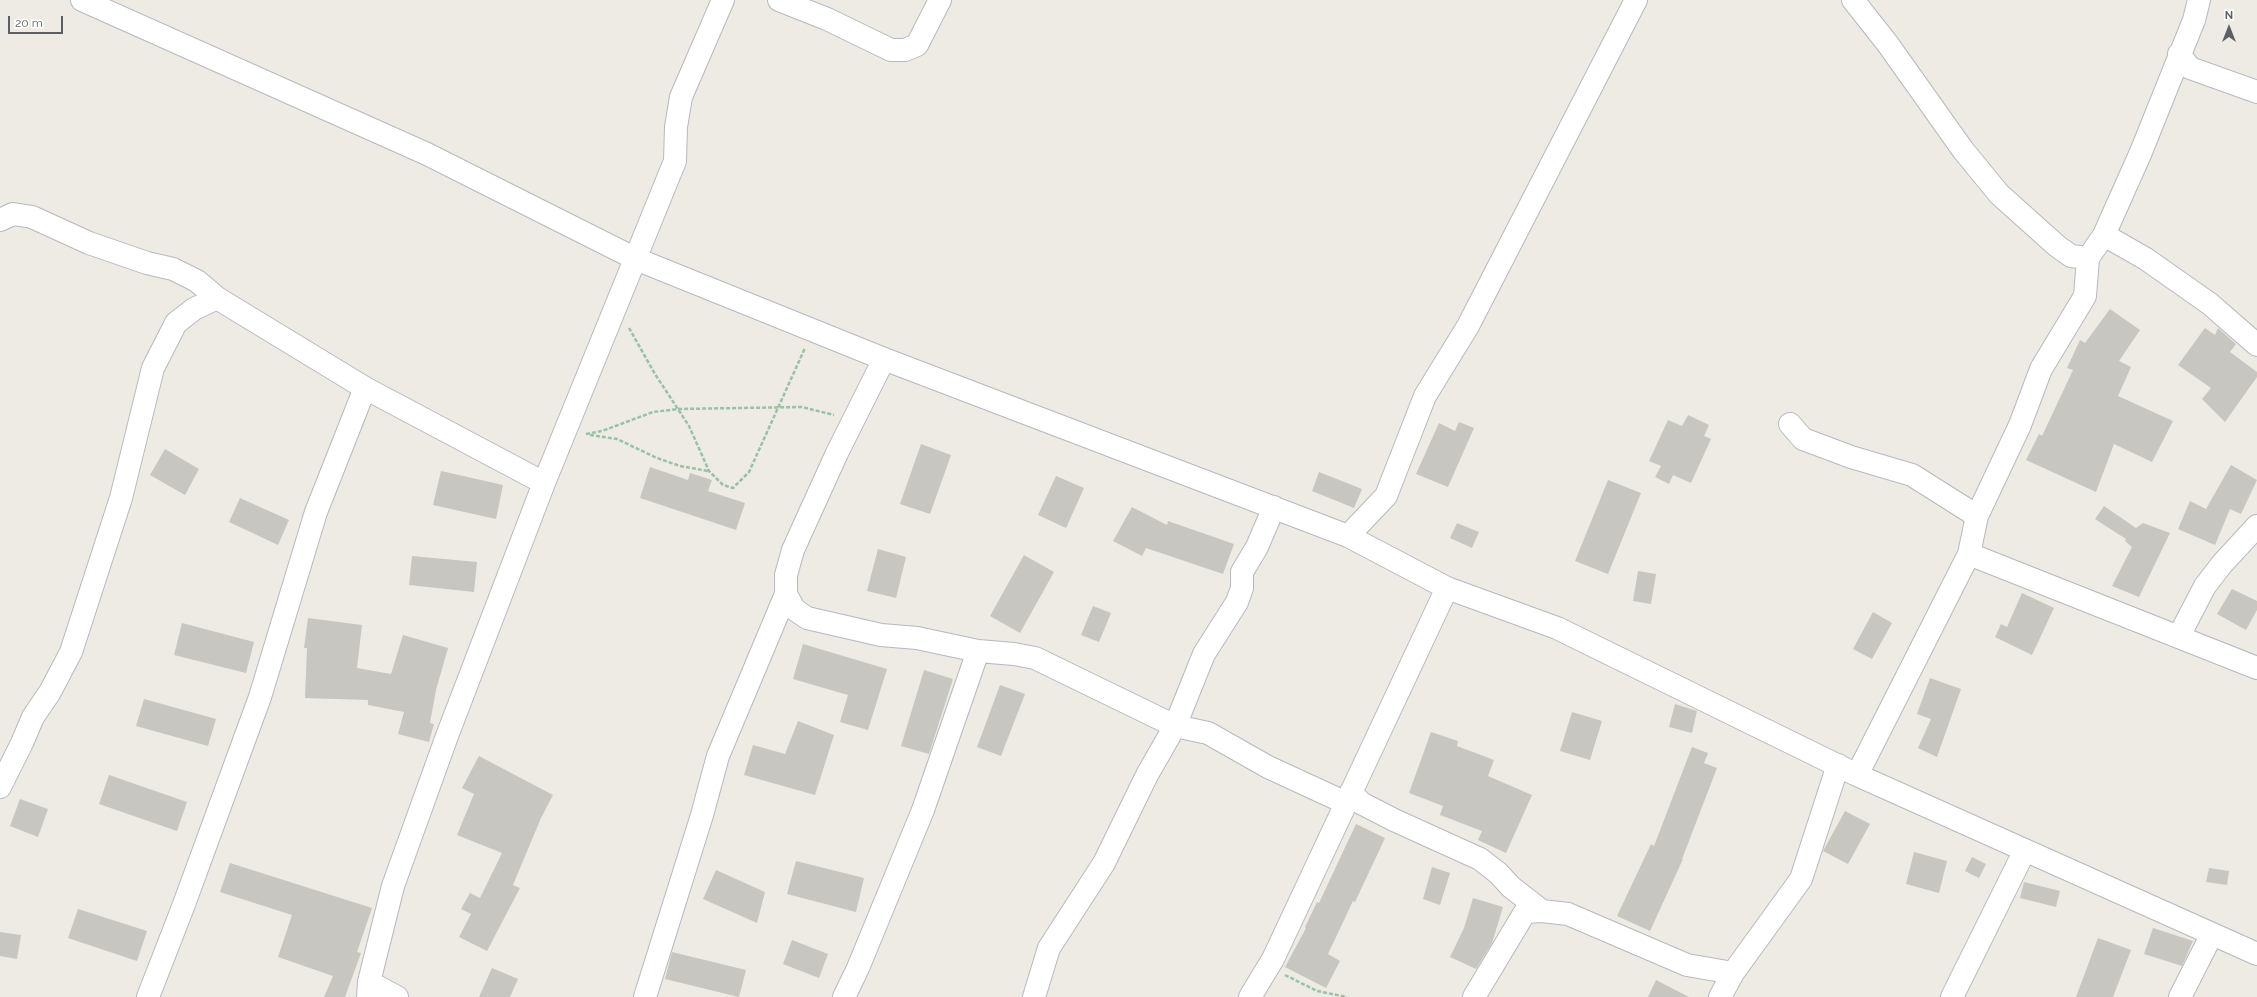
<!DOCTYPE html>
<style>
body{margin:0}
#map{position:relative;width:2257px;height:997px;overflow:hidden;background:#edebe3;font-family:Raleway,sans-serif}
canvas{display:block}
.north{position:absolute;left:2209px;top:8px;width:40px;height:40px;-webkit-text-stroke:3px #fff;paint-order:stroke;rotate:0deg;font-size:11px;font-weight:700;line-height:16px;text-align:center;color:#5b5f63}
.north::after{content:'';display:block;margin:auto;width:14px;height:18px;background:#5b5f63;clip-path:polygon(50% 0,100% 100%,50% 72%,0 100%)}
.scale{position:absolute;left:8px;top:16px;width:55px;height:18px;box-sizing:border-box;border:2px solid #5b5f63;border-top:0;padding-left:5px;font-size:12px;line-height:14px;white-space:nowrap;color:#5b5f63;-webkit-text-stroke:3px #fff;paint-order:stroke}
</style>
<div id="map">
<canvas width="2257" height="997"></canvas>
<div class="north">N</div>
<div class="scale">20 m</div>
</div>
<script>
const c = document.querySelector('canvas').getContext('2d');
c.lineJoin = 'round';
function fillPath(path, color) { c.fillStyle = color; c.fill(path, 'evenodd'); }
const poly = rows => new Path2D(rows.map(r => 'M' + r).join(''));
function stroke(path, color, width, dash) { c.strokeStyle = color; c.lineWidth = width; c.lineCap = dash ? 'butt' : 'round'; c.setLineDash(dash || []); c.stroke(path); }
fillPath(poly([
 [2110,309,2140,330,2119,361,2131,367,2118,396,2173,421,2152,462,2114,444,2096,492,2026,460,2039,434,2042,436,2073,370,2067,368,2080,340,2085,343],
 [2205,328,2215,335,2218,328,2236,344,2230,352,2257,372,2257,377,2225,422,2202,399,2211,388,2178,365],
 [1688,415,1709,425,1704,436,1711,439,1691,483,1673,475,1669,484,1655,477,1661,466,1649,461,1668,420,1682,426],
 [1459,422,1474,428,1448,487,1416,474,1439,423,1455,431],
 [921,444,951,455,930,514,900,504],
 [165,449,199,469,185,495,150,475],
 [2231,465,2257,480,2241,514,2230,509,2215,545,2178,529,2190,501,2206,509],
 [650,467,688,480,690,473,712,480,708,491,745,503,736,530,640,498],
 [441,471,503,485,496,519,433,505],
 [1319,472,1362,489,1354,508,1312,491],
 [1056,476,1084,488,1066,528,1038,515],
 [1608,480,1641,493,1608,574,1575,561],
 [240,498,289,520,278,545,229,522],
 [2104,506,2136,528,2143,523,2170,533,2139,597,2112,586,2132,547,2125,541,2126,539,2095,519],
 [1132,507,1167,525,1168,521,1234,544,1223,574,1146,548,1142,556,1113,541],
 [1457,523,1479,532,1472,548,1450,538],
 [878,549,906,557,896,598,867,591],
 [1024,555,1054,572,1020,633,990,616],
 [412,556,477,562,474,592,409,585],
 [1638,571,1656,574,1651,604,1633,601],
 [2232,589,2257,601,2257,610,2246,630,2217,614],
 [2022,593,2054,608,2032,655,1995,637,2001,624,2007,627],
 [1093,606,1111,613,1099,642,1081,635],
 [1873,612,1892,623,1872,659,1853,649],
 [308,618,362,625,357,668,391,674,403,635,448,648,436,690,430,723,434,724,429,742,398,734,404,712,368,705,368,700,305,698,307,648,304,648],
 [182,623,254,642,246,673,174,655],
 [803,644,887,669,868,730,840,722,848,695,793,679],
 [924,670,953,679,929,754,901,746],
 [1930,678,1961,689,1937,757,1918,748,1931,719,1917,714],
 [1000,685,1025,694,1001,756,977,747],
 [144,699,216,719,208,746,136,726],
 [1675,704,1697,711,1692,733,1669,727],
 [1572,712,1602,721,1590,760,1560,751],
 [798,721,834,735,815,795,744,775,753,745,785,754],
 [1431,732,1458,741,1457,746,1494,760,1488,776,1532,795,1506,853,1478,840,1482,831,1440,815,1443,806,1409,793],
 [1692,747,1708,753,1704,763,1717,768,1682,859,1683,859,1650,931,1617,916,1651,844,1654,846],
 [479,756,553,795,541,818,513,885,520,888,487,951,459,937,471,914,461,909,470,893,480,898,502,853,457,835,474,794,462,788],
 [109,775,187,802,177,831,99,804],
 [20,799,48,809,38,837,10,826],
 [1845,811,1870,824,1848,864,1823,851],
 [1356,824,1385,838,1355,902,1353,901,1328,954,1340,961,1326,988,1285,967,1306,928,1305,927,1317,902,1319,903],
 [1914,852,1947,861,1939,893,1906,884],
 [1972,857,1986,864,1979,878,1965,871],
 [796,861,864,878,856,912,787,894],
 [230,863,372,908,357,952,361,953,345,997,324,997,333,976,278,957,292,915,220,892],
 [1432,867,1450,873,1440,905,1423,899],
 [2209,868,2229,871,2227,885,2206,882],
 [716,870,765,892,757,923,703,899],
 [2024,882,2060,891,2056,907,2020,898],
 [1473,898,1503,907,1492,943,1476,969,1450,957,1464,928],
 [78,909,147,931,137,961,68,938],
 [2153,928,2193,941,2182,966,2144,954],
 [0,932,21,935,17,959,0,956],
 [2098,938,2131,950,2113,997,2076,997],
 [792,940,828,954,819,978,783,964],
 [672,952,746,970,739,997,665,979],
 [492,968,518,979,510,997,479,997],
 [1656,980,1689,997,1648,997]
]), '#c8c6c0');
const minor = poly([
 [82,0,427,154,636,259,884,359,1348,536,1447,588,1557,628,1857,775,2257,954],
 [779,0,827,19,891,50,905,50,917,45,940,0],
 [1853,0,1887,43,1963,150,1999,194,2057,246,2071,256,2088,258,2085,296,2041,369,2020,425,1977,516,1969,554,1857,775],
 [2179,54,2190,68,2257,92],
 [0,220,13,214,32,217,89,243,147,263,173,269,197,281,217,298,365,388,544,483],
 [2104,235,2146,259,2183,285,2210,304,2257,345],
 [2088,258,2104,235,2141,152,2194,20,2199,0],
 [884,359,837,453,793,550,786,575,786,594,794,609,807,618,881,635,917,638,978,651],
 [1790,424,1803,439,1851,457,1912,475,1977,516],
 [1348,536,1386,496,1425,396,1468,326,1636,0],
 [1969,554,2257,668],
 [2179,636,2205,586,2222,564,2257,526],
 [0,787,22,743,33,717,50,692,71,652,121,498,153,368,176,323,194,309,217,298],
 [1351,792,1361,803,1394,820,1480,859,1498,873,1511,887,1542,911],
 [369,982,397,997],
 [148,997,183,907,260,697,316,512,365,388],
 [368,997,369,982,393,886,447,736,544,483,675,161,676,127,681,97,723,0],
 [645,997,702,815,718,756,786,594],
 [844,997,858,968,923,810,978,651,1014,654,1035,658,1175,726,1208,733,1268,767,1346,803],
 [1034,997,1049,948,1104,863,1147,775,1175,726,1204,654,1237,602,1242,588,1242,572,1257,547,1274,507],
 [1250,997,1273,959,1447,588],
 [1474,997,1525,912,1542,911,1568,914,1687,965,1733,973],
 [1720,997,1733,973,1801,879,1838,765],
 [1952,997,2025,850],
 [2180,997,2212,934]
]);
stroke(minor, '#b6b9bd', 24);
stroke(poly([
 [629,328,655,374,689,426,709,471,723,485,733,488,749,472,805,348],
 [586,434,602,431,653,412,678,409,802,407,834,415],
 [590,435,617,439,657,458,680,466,708,471],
 [1285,975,1317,991,1347,997]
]), '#99c1a5', 2.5, [4, 2]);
stroke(minor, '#fff', 22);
</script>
